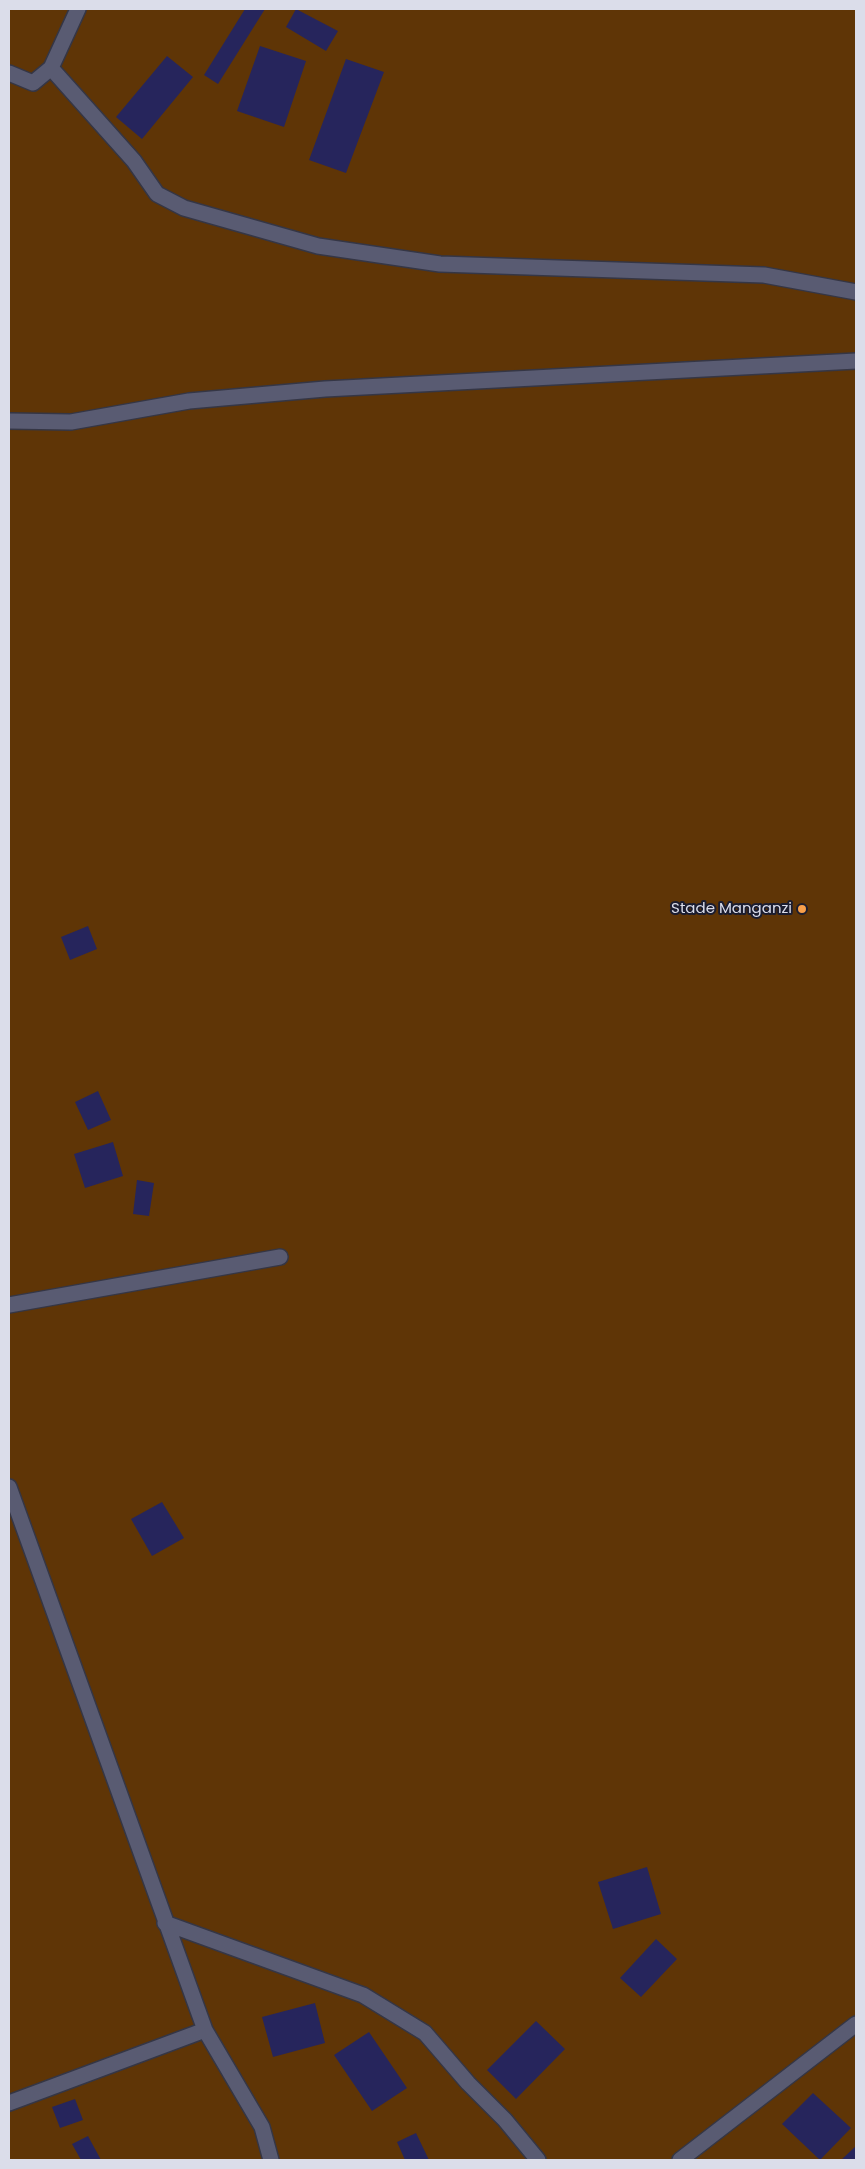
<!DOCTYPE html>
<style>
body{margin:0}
#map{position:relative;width:865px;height:2169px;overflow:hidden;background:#1b1d30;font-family:Poppins,sans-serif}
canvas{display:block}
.frame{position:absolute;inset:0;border:10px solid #dbddea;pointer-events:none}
</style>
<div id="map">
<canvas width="865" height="2169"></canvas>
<div class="frame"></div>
</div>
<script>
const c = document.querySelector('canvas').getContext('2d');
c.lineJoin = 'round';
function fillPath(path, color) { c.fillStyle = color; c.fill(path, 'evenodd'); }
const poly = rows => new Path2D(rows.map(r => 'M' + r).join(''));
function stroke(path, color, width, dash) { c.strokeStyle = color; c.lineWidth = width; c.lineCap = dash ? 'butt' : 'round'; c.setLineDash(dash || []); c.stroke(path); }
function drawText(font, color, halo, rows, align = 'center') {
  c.font = font + ' Poppins,sans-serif'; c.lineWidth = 4; c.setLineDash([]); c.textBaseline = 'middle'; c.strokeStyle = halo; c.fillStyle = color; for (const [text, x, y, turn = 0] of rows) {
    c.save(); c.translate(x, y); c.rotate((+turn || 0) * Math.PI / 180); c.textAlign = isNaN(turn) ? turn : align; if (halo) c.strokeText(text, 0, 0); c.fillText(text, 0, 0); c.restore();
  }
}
fillPath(poly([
 [9,9,856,9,856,2160,9,2160]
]), '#5f3506');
fillPath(poly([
 [245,9,265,9,218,84,204,75],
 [296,9,338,31,326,51,286,27],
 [260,46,306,61,284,127,237,111],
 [167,56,193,77,142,139,116,117],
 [346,59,384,72,346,173,309,160],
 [88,926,97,949,70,960,61,937],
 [98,1091,111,1120,88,1130,75,1102],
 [113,1142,123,1176,85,1188,74,1154],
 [137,1180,154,1183,149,1216,133,1214],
 [162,1502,184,1538,152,1556,131,1519],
 [647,1867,661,1914,613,1929,598,1882],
 [656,1939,677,1959,641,1997,620,1978],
 [315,2003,325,2043,273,2057,262,2017],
 [536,2021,565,2049,516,2099,487,2070],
 [369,2032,407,2088,372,2111,334,2055],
 [813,2093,851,2128,820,2160,782,2124],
 [75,2099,83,2120,60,2128,52,2107],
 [416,2133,429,2160,405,2160,397,2142],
 [88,2136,101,2160,81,2160,72,2144],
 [856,2146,856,2160,841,2160]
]), '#26255c');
const minor = poly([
 [51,68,78,9],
 [9,73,33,83,51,68,134,161,157,194,184,208,318,246,440,264,764,275,856,292],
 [9,421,71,422,189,401,325,389,856,361],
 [9,1305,280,1257],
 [9,1487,205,2030,262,2127,271,2160],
 [165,1923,363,1995,425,2033,468,2083,505,2120,538,2160],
 [9,2103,205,2030],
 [680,2160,856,2024]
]);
stroke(minor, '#353645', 18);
stroke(minor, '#595b72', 15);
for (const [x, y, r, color] of [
 [802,909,5,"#f8a04b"]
]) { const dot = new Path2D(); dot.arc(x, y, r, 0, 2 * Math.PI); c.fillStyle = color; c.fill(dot); stroke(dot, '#1b1d30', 2); }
drawText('15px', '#dbddea', '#1b1d30', [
 ["Stade Manganzi",792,909]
], 'right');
</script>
